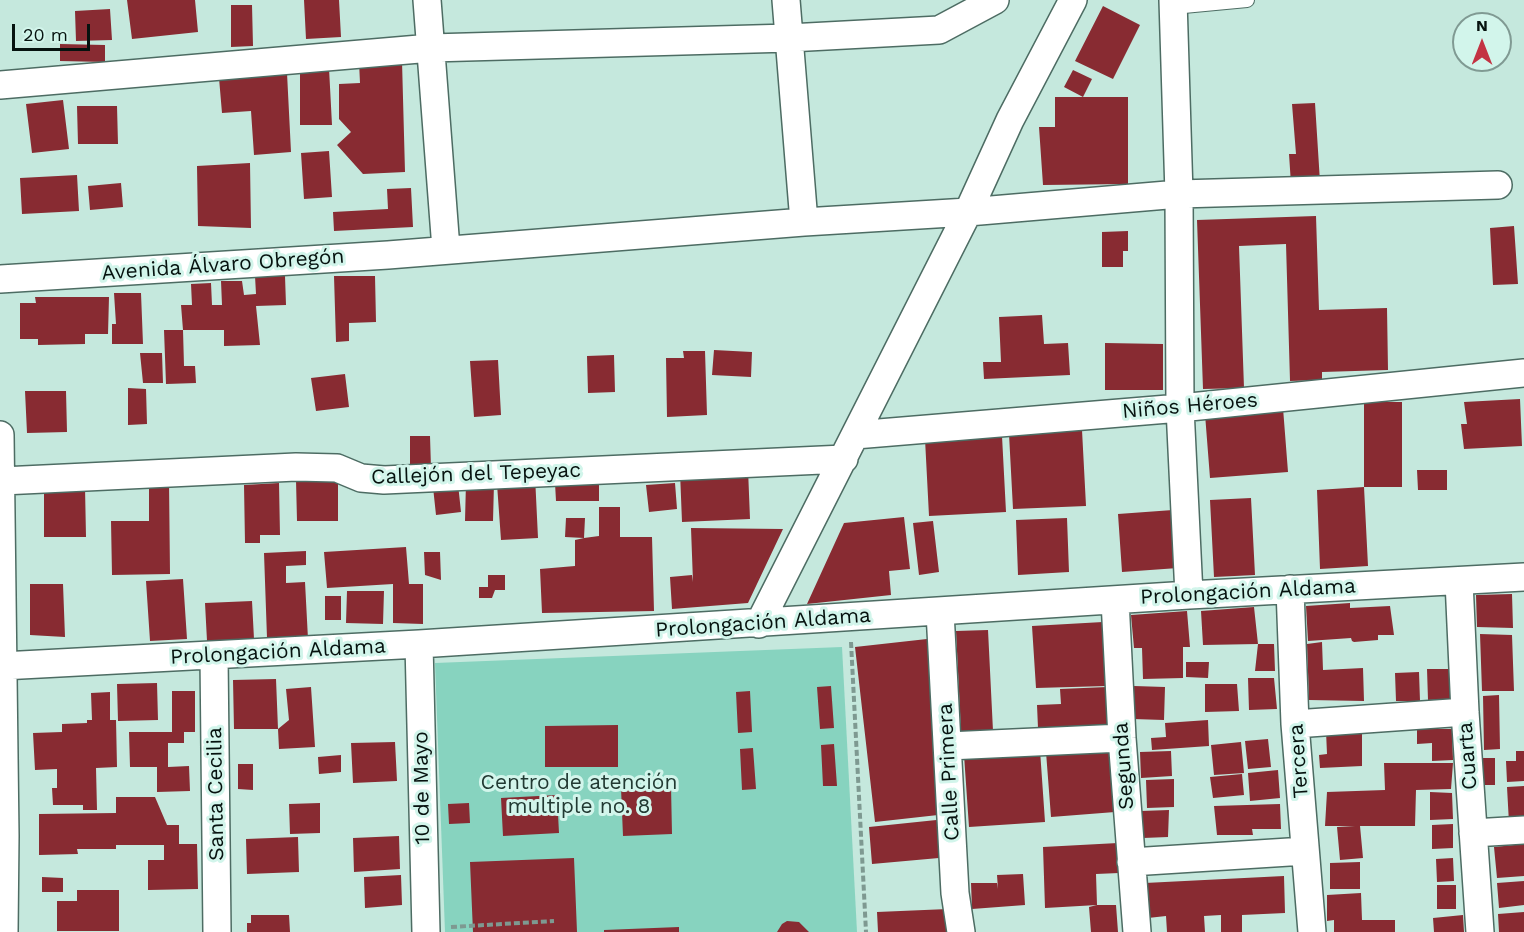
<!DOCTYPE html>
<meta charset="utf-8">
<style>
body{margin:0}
#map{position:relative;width:1524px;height:932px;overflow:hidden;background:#c5e8dd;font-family:"Work Sans",sans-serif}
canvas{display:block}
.north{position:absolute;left:1452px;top:12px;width:60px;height:60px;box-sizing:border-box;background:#d2f5eb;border:2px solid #809a93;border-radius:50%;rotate:0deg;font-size:16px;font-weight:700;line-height:24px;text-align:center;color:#06120f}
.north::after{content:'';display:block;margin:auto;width:21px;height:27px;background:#c33343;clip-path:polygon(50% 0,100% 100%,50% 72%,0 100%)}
.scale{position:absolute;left:12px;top:24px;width:78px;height:27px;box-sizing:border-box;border:3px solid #06120f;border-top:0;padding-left:8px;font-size:18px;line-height:21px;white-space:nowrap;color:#06120f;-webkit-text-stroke:4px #d2f5eb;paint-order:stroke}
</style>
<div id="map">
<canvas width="1524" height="932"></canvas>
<div class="north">N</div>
<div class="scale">20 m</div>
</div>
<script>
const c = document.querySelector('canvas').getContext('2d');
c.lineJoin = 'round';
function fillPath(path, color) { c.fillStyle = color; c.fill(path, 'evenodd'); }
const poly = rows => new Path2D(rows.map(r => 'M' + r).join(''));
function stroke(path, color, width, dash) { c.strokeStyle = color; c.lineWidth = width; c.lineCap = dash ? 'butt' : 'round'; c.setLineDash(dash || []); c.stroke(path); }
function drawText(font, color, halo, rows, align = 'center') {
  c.font = font + ' "Work Sans",sans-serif'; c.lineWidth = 6; c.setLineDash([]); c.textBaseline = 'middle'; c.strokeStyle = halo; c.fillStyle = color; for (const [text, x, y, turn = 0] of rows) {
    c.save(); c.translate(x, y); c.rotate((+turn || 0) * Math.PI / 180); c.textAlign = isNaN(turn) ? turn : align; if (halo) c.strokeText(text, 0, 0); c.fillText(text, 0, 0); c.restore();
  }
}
fillPath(poly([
 [842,647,857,932,445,932,435,663]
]), '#87d3bf');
fillPath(poly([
 [127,0,195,0,198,32,132,39],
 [304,0,339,0,341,37,306,39],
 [231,5,252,5,253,46,231,47],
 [1103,6,1140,25,1113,79,1075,61],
 [110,9,112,40,76,41,75,11],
 [60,44,105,45,105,62,60,61],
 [402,61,405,172,363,174,337,145,351,132,339,119,339,84,360,83,359,62],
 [329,68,332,125,300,125,300,70],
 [1073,70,1092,79,1083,97,1064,87],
 [287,73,291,152,254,155,251,111,222,113,219,78],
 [1055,97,1128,97,1128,184,1043,185,1039,127,1055,127],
 [63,100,69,149,32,153,26,104],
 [1315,103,1320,182,1291,184,1289,154,1296,154,1292,104],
 [77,106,117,106,118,144,78,144],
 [329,151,332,197,304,199,301,153],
 [250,163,251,228,198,226,197,166],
 [77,175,79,211,22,214,20,178],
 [121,183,123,207,90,210,88,186],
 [411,188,413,227,334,231,333,212,388,209,387,189],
 [1316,216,1319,310,1387,308,1388,370,1322,372,1322,380,1290,381,1286,244,1239,246,1244,388,1203,389,1197,220],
 [1514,226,1518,284,1493,285,1490,228],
 [1128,231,1128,251,1123,251,1123,267,1102,267,1102,232],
 [255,276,285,276,286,305,256,306,260,345,224,346,224,330,183,330,181,305,192,305,191,284,211,283,212,305,222,305,221,281,242,281,244,295,256,294],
 [334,276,375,276,376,322,349,323,349,341,336,342],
 [114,293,141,293,143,344,112,344,112,324,116,324],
 [35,297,109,297,108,334,85,334,85,344,38,345,38,339,20,339,20,303,36,303],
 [1042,315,1044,344,1068,343,1070,375,984,379,983,362,1001,362,999,317],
 [164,330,183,330,184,366,195,366,196,383,166,384],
 [1105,343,1163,344,1163,390,1105,390],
 [714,350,752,352,751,377,712,375],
 [683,351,705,351,707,415,667,417,666,358,684,358],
 [140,353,162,353,163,383,143,383],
 [614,355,615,392,588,393,587,356],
 [498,360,501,415,474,417,470,361],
 [345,374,349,407,316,411,311,378],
 [128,388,146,389,147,424,128,425],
 [25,391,66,391,67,432,27,433],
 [1520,399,1522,446,1464,449,1461,424,1467,424,1464,402],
 [1364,402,1402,402,1402,487,1364,487,1368,566,1320,569,1317,490,1364,487],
 [1283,408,1288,472,1210,478,1205,414],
 [1082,430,1086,506,1013,509,1009,434],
 [410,436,430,436,431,468,410,469],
 [1002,436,1006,512,929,516,925,439],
 [748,469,750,519,682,522,680,472],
 [1417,470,1447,470,1447,490,1418,490],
 [535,476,538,538,501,540,497,484],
 [296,480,338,480,338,521,297,521],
 [149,481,169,481,170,574,112,575,111,521,149,521],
 [466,482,494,483,493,521,465,521],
 [599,482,599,501,556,501,555,483],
 [279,483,280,535,260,535,260,543,245,543,244,485],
 [675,483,677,509,649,512,646,485],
 [458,484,461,512,436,515,433,487],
 [85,487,86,537,44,537,44,488],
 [1251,498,1255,575,1214,577,1210,500],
 [599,507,620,507,620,537,652,537,654,611,542,613,540,569,575,566,575,540,584,538,565,537,566,518,585,518,584,538,599,536],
 [1173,510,1178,568,1122,572,1118,514],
 [904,517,910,569,889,571,891,595,807,604,844,523],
 [1067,518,1069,572,1018,575,1016,520],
 [933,521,939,572,919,575,913,523],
 [691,528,783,529,748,603,672,609,670,577,692,575,693,582],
 [406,547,409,584,423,584,423,624,393,623,393,584,327,588,324,552],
 [306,551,306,565,286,566,286,583,305,582,308,639,267,638,264,553],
 [424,552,440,552,441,580,425,575],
 [488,575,505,575,505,590,495,590,492,598,479,598,479,587,488,587],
 [183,579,187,639,150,641,146,581],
 [30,584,63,584,65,637,30,635],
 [347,591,384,591,383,624,346,623],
 [1512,594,1513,628,1477,627,1476,595],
 [325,596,341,596,341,620,325,620],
 [252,601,254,639,207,641,205,603],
 [1350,603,1350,608,1390,606,1394,635,1378,635,1378,640,1354,642,1352,641,1351,638,1308,641,1306,606],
 [1254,607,1258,644,1203,645,1201,611],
 [1187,611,1190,647,1183,647,1183,678,1143,679,1142,648,1134,648,1131,615],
 [1103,622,1107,686,1036,688,1032,626],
 [988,630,993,731,961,732,956,631],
 [1480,634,1512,635,1514,691,1482,691],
 [927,639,947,814,875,822,855,647],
 [1322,642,1323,670,1363,668,1364,701,1309,700,1307,644],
 [1258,644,1274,644,1275,671,1255,671],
 [1186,662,1209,662,1208,678,1186,677],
 [1427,669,1450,669,1453,699,1428,700],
 [1419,672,1420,701,1396,701,1395,673],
 [1248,678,1274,678,1277,709,1249,710],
 [276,679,278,729,289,720,286,689,311,687,315,747,279,749,278,729,234,729,233,680],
 [157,683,158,720,118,721,117,684],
 [1205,684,1237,684,1239,711,1205,712],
 [831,686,834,728,820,729,817,687],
 [1134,686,1165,687,1164,720,1133,719],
 [1107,687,1109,725,1038,728,1037,705,1061,704,1060,689],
 [172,691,195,691,195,732,184,732,184,743,168,743,168,767,189,766,190,791,157,792,157,767,130,767,129,732,172,732],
 [750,691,752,732,738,733,736,692],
 [110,692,110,720,116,720,117,767,96,768,97,810,83,810,83,805,53,805,52,788,57,788,57,769,35,770,33,733,62,732,62,724,87,723,87,720,92,720,91,693],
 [1499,695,1500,749,1484,750,1483,696],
 [1208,720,1209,746,1152,750,1151,738,1166,737,1165,723],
 [618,725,618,767,545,767,545,726],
 [1417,729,1452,729,1453,760,1432,761,1432,743,1417,744],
 [1362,730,1362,766,1320,768,1319,755,1327,754,1326,731],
 [1268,739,1271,767,1248,769,1245,741],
 [395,742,397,781,353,783,351,743],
 [1241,742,1244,773,1214,775,1211,745],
 [834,744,837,786,823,786,821,745],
 [1110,747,1115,812,1051,817,1046,752],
 [753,748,756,789,742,790,740,749],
 [1040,750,1045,822,969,827,964,755],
 [1171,751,1172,776,1141,778,1140,752],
 [1516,751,1524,751,1524,781,1507,782,1506,761,1516,761],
 [341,755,341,772,319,774,318,757],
 [1481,758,1495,758,1495,785,1480,785],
 [1384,763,1453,763,1451,789,1416,790,1415,826,1360,826,1363,858,1340,860,1337,827,1355,826,1325,826,1327,792,1385,790],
 [238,764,253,764,253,790,238,789],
 [1278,770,1280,798,1250,801,1248,773],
 [1242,774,1244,795,1213,798,1210,777],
 [1174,779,1174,807,1147,808,1146,780],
 [671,786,672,834,623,836,621,788],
 [1524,786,1524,823,1509,823,1507,787],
 [1430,792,1452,793,1453,819,1430,820],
 [557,795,559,833,503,836,501,798],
 [116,797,155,797,167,825,179,825,179,844,197,844,198,889,148,890,148,860,164,860,164,845,116,845,116,849,77,849,78,854,39,855,39,814,116,813],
 [320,803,320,833,290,834,289,804],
 [469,803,470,823,449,824,448,804],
 [1280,804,1281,829,1252,829,1253,835,1217,835,1214,806],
 [1169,810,1168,837,1143,838,1141,811],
 [946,819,950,857,872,864,869,827],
 [1453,824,1453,848,1432,849,1432,825],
 [399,836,400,869,354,872,353,838],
 [298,837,299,872,247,874,246,839],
 [1118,843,1119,873,1096,874,1097,905,1045,908,1043,847],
 [1524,844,1524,876,1497,878,1494,847],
 [574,858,577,932,473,932,470,862],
 [1453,858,1454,881,1437,882,1436,859],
 [1360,862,1360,889,1330,889,1330,863],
 [1023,874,1025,905,972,909,971,883,997,883,998,889,997,875],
 [401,875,402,905,365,908,364,877],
 [1284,876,1285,913,1242,915,1242,932,1221,932,1221,915,1204,916,1205,932,1167,932,1166,916,1148,918,1145,883],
 [42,877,63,878,63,892,42,892],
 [1524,881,1524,905,1499,908,1497,883],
 [1437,885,1456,885,1456,909,1437,909],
 [77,890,119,890,119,931,57,931,57,901,77,901],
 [1361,893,1362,920,1395,920,1395,932,1334,932,1334,920,1327,921,1327,895],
 [1097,905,1116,905,1118,932,1091,932,1089,907],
 [948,909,949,932,878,932,877,912],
 [1524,912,1524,932,1499,932,1498,914],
 [251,915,289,915,290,932,247,932,247,923,251,923],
 [1463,915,1464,932,1434,932,1433,918],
 [787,921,799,922,809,932,777,932,782,924],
 [679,927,679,932,604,932,604,930]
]), '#882b32');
const service = poly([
 [1173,7,1247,0]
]);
const minor = poly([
 [427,0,446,249],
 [786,0,804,222],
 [1173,0,1179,194,1180,408,1189,595],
 [0,85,431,48,789,38,939,30,995,0],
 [0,279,388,255,804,222,968,212,1179,194,1498,185],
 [0,435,5,836,4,932],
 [855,435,1180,408,1524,373],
 [2,481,296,467,337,468,361,478,384,480,844,459],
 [1459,581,1465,712,1480,932],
 [1290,589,1295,724,1312,932],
 [1115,600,1122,738,1137,932],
 [940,612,955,893,961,932],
 [759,624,968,212,1010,120,1073,0],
 [419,644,426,932],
 [214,656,217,932],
 [2,666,419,644,1189,595,1524,577],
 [1295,724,1465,712],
 [948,746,1122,738],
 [1473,833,1524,830],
 [1131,862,1305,851]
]);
stroke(service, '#4d6c63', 16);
stroke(minor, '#4d6c63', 30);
stroke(poly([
 [851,642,866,932],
 [451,927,554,921]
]), '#7e9991', 4, [6, 3]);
stroke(service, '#fff', 14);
stroke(minor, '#fff', 27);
drawText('21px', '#06120f', '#d2f5eb', [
 ["Avenida Álvaro Obregón",223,265,-4],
 ["Niños Héroes",1190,406,-5],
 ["Callejón del Tepeyac",476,474,-2],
 ["Prolongación Aldama",1248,592,-3],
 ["Prolongación Aldama",763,623,-4],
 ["Prolongación Aldama",278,652,-3],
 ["Cuarta",1468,756,-94],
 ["Tercera",1299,761,-94],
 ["Segunda",1124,766,-94],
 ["Calle Primera",949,772,-93],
 ["10 de Mayo",422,788,-91],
 ["Santa Cecilia",216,794,-91]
]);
drawText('21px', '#213932', '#d2f5eb', [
 ["Centro de atención",579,783],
 ["multiple no. 8",579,807]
]);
</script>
